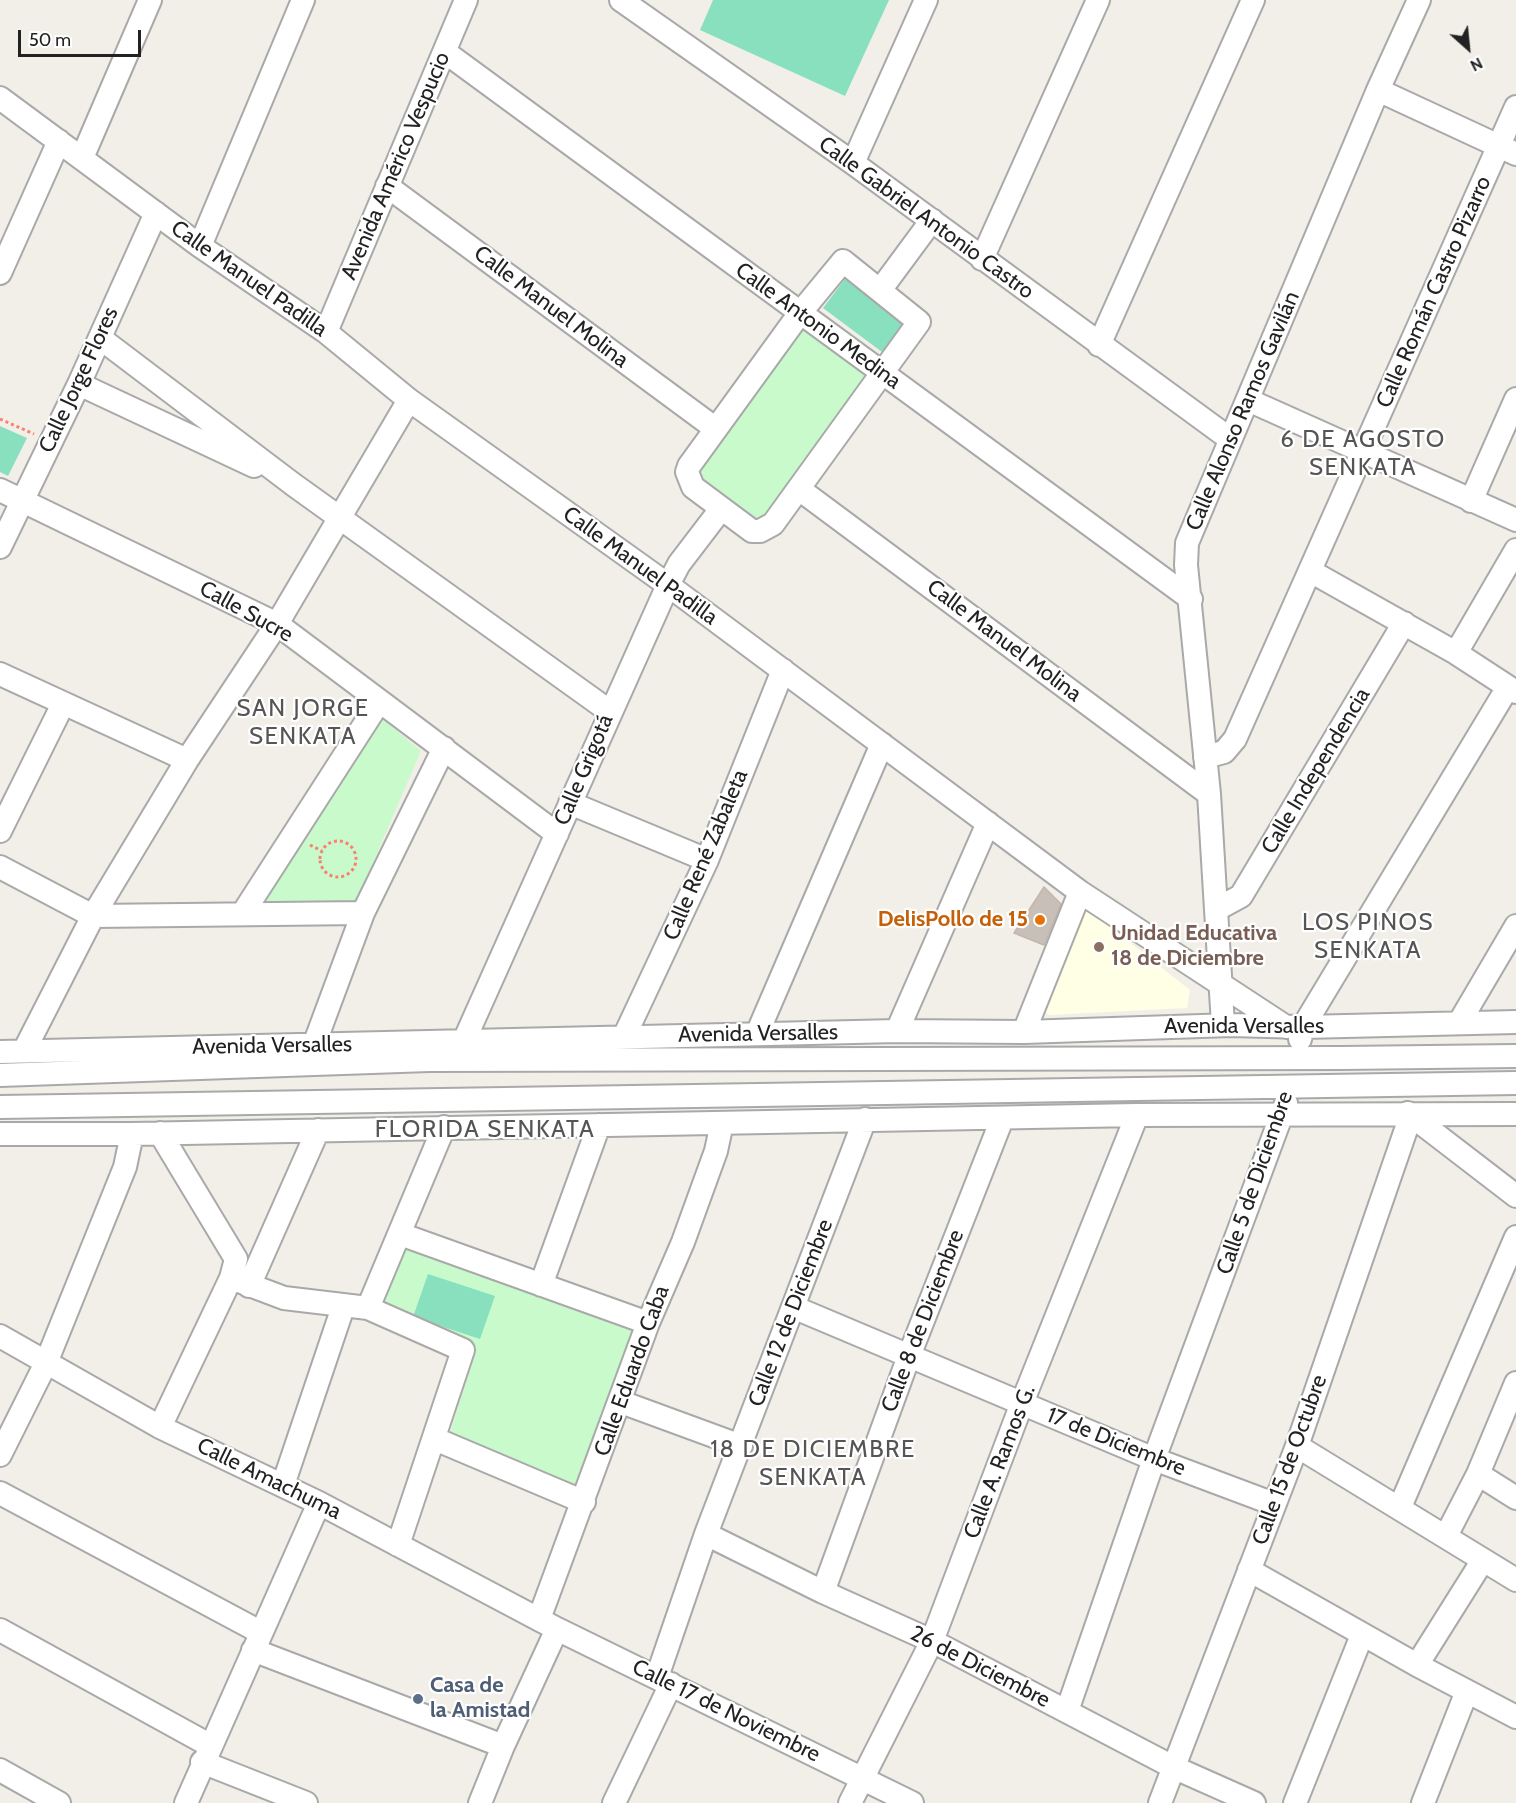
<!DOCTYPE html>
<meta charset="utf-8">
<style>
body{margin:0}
#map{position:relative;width:1516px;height:1803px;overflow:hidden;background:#f2efe9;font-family:Cabin,sans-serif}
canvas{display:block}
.north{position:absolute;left:1438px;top:18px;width:60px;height:60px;-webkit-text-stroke:4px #fff;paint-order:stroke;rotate:153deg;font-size:16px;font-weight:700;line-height:24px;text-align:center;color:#222}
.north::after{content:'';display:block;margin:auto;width:21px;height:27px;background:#222;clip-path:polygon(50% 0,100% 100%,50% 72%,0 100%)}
.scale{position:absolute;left:18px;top:30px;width:123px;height:27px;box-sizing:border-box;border:3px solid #222;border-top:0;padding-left:8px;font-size:18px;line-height:21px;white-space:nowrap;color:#222;-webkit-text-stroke:4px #fff;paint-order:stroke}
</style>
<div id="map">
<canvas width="1516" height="1803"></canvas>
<div class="north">N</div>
<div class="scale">50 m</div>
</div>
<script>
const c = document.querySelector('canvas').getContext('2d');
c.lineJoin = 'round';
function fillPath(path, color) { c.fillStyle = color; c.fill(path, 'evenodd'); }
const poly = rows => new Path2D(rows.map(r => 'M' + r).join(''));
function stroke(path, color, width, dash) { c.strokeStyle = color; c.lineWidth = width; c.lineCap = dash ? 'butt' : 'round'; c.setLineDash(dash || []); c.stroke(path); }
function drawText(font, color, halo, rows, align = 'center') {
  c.font = font + ' Cabin,sans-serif'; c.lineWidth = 4.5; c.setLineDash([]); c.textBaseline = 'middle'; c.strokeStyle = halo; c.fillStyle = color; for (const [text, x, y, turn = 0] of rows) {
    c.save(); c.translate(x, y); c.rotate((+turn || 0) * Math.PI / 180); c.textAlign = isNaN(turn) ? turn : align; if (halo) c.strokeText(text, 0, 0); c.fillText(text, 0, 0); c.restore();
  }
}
fillPath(poly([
 [1081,904,1190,990,1187,1008,1048,1015,1038,1004]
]), '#ffffe5');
fillPath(poly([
 [803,326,872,377,769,518,758,524,701,485,694,471],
 [377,714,421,751,356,902,259,903],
 [406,1243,635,1330,574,1487,449,1436,476,1348,381,1302]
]), '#c8facc');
fillPath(poly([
 [713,0,889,0,845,96,700,30],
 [851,271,910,315,882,352,823,308],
 [0,426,27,438,8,476,0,472],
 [428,1274,495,1296,480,1339,413,1317]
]), '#88e0be');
const building = poly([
 [1044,887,1061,904,1044,945,1014,933,1044,887]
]);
fillPath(building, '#c7bfb8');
stroke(building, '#c4b6ab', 1.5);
const minor = poly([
 [621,0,853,163,1230,439],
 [445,52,1191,599],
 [1378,90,1516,154],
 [0,98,200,246,326,332,409,400,668,585,1080,892,1286,1027],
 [82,158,150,0],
 [853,163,926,0],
 [387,186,716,429],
 [200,246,303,0],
 [982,259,1098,0],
 [843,261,919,322,773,524,760,531,752,531,693,487,687,472,689,466,800,313,843,261],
 [0,273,59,141],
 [881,289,932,220],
 [326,332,466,0],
 [100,338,294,485,609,711],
 [1099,345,1253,0],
 [79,384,254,466],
 [1248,400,1516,520],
 [799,489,1209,794],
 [0,490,277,624,557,834],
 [1471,501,1516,399],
 [0,547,79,384,156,213],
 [1312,572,1456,653,1516,692],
 [1456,653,1516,550],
 [0,674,187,760],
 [1205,757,1224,752,1235,739,1516,107],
 [570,803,707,860],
 [0,831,63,704],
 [0,867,93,916],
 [1217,909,1241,896,1404,623],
 [243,913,379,702],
 [93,916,363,913],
 [1459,1023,1516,926],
 [1223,1025,1209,794,1186,565,1187,543,1378,90,1419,0],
 [897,1031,988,823],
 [1024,1032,1080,892],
 [757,1034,882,744],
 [624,1037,707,860,783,670],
 [1300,1039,1303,1027,1508,687],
 [464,1041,668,585,679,564,721,509],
 [314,1045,363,913,444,748],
 [24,1051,93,916,187,760,277,624,409,400],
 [0,1052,897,1031,1024,1032,1231,1025,1303,1027,1516,1022],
 [0,1075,429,1060,1342,1058,1516,1056],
 [0,1107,1516,1083],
 [1408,1113,1516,1196],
 [160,1133,236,1259,231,1278,160,1427],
 [0,1134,132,1134,1137,1115,1516,1114],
 [400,1234,648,1323],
 [231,1278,284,1298,368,1308,463,1350,398,1545],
 [541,1285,599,1125],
 [249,1286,318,1130],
 [793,1307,1154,1459,1274,1504],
 [368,1308,444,1127],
 [0,1336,160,1427,319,1503,557,1629,912,1803],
 [621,1402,741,1446],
 [435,1439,584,1502],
 [1297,1446,1516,1580],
 [0,1455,46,1363,125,1167,132,1134],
 [1478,1474,1516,1498],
 [283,1485,343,1307],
 [0,1493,260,1632],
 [1400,1507,1516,1237],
 [706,1534,823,1592,932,1641,1173,1767,1254,1803],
 [1446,1536,1478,1474,1516,1383],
 [1249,1570,1417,1665,1516,1717],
 [823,1592,909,1356,1002,1119],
 [539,1619,648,1323,683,1242,716,1151,722,1123],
 [0,1630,211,1746],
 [253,1650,503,1746],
 [1417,1665,1483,1560],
 [657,1677,706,1534,865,1119],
 [1067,1711,1154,1459,1286,1103],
 [202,1762,306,1803],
 [0,1770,59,1803],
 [186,1803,319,1503],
 [480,1803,503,1746,557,1629],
 [614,1803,671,1684],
 [850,1803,932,1641,1022,1403,1137,1115],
 [1160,1803,1297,1446,1411,1115],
 [1295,1803,1362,1635],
 [1423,1803,1467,1691]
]);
stroke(minor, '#a9a9a9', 26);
stroke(poly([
 [0,419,34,434],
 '320 859a18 18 0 1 1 36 0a18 18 0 1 1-36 0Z',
 [310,845,322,851]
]), '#fa8072', 3, [3, 3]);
stroke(minor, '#fff', 22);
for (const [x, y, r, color] of [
 [1040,920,6,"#e8710a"],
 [1099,947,6,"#8d6e63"],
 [418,1699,6,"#5c6f8a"]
]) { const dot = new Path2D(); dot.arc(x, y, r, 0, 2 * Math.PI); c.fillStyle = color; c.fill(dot); stroke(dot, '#fff', 2); }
drawText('22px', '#222', '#fff', [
 ["Avenida Américo Vespucio",396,166,-67],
 ["Calle Gabriel Antonio Castro",926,218,36],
 ["Calle Manuel Padilla",249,279,35],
 ["Calle Román Castro Pizarro",1434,292,-66],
 ["Calle Manuel Molina",551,307,37],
 ["Calle Antonio Medina",818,326,36],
 ["Calle Jorge Flores",79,380,-65],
 ["Calle Alonso Ramos Gavilán",1243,411,-67],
 ["Calle Manuel Padilla",640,566,36],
 ["Calle Sucre",246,612,29],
 ["Calle Manuel Molina",1004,641,37],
 ["Calle Grigotá",584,770,-67],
 ["Calle Independencia",1316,771,-59],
 ["Calle René Zabaleta",706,855,-67],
 ["Avenida Versalles",1244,1027],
 ["Avenida Versalles",758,1034,-1],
 ["Avenida Versalles",272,1046,-1],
 ["Calle 5 de Diciembre",1255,1183,-71],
 ["Calle 12 de Diciembre",791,1313,-69],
 ["Calle 8 de Diciembre",923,1321,-69],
 ["Calle Eduardo Caba",632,1371,-70],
 ["17 de Diciembre",1116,1442,22],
 ["Calle 15 de Octubre",1290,1460,-70],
 ["Calle A. Ramos G.",1000,1462,-69],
 ["Calle Amachuma",269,1479,26],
 ["26 de Diciembre",980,1667,27],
 ["Calle 17 de Noviembre",726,1711,26]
]);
drawText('bold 22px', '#c56008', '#fff', [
 ["DelisPollo de 15",1028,920]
], 'right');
drawText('bold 22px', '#785e54', '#fff', [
 ["Unidad Educativa",1111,934],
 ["18 de Diciembre",1111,959]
], 'left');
drawText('bold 22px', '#4e5e75', '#fff', [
 ["Casa de",430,1686],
 ["la Amistad",430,1711]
], 'left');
c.letterSpacing = '1.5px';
drawText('24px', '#555', '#fff', [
 ["6 DE AGOSTO",1363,440],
 ["SENKATA",1363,468],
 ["SAN JORGE",303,709],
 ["SENKATA",303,737],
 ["LOS PINOS",1368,923],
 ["SENKATA",1368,951],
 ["FLORIDA SENKATA",485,1130],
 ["18 DE DICIEMBRE",813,1450],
 ["SENKATA",813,1478]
]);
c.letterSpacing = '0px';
</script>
